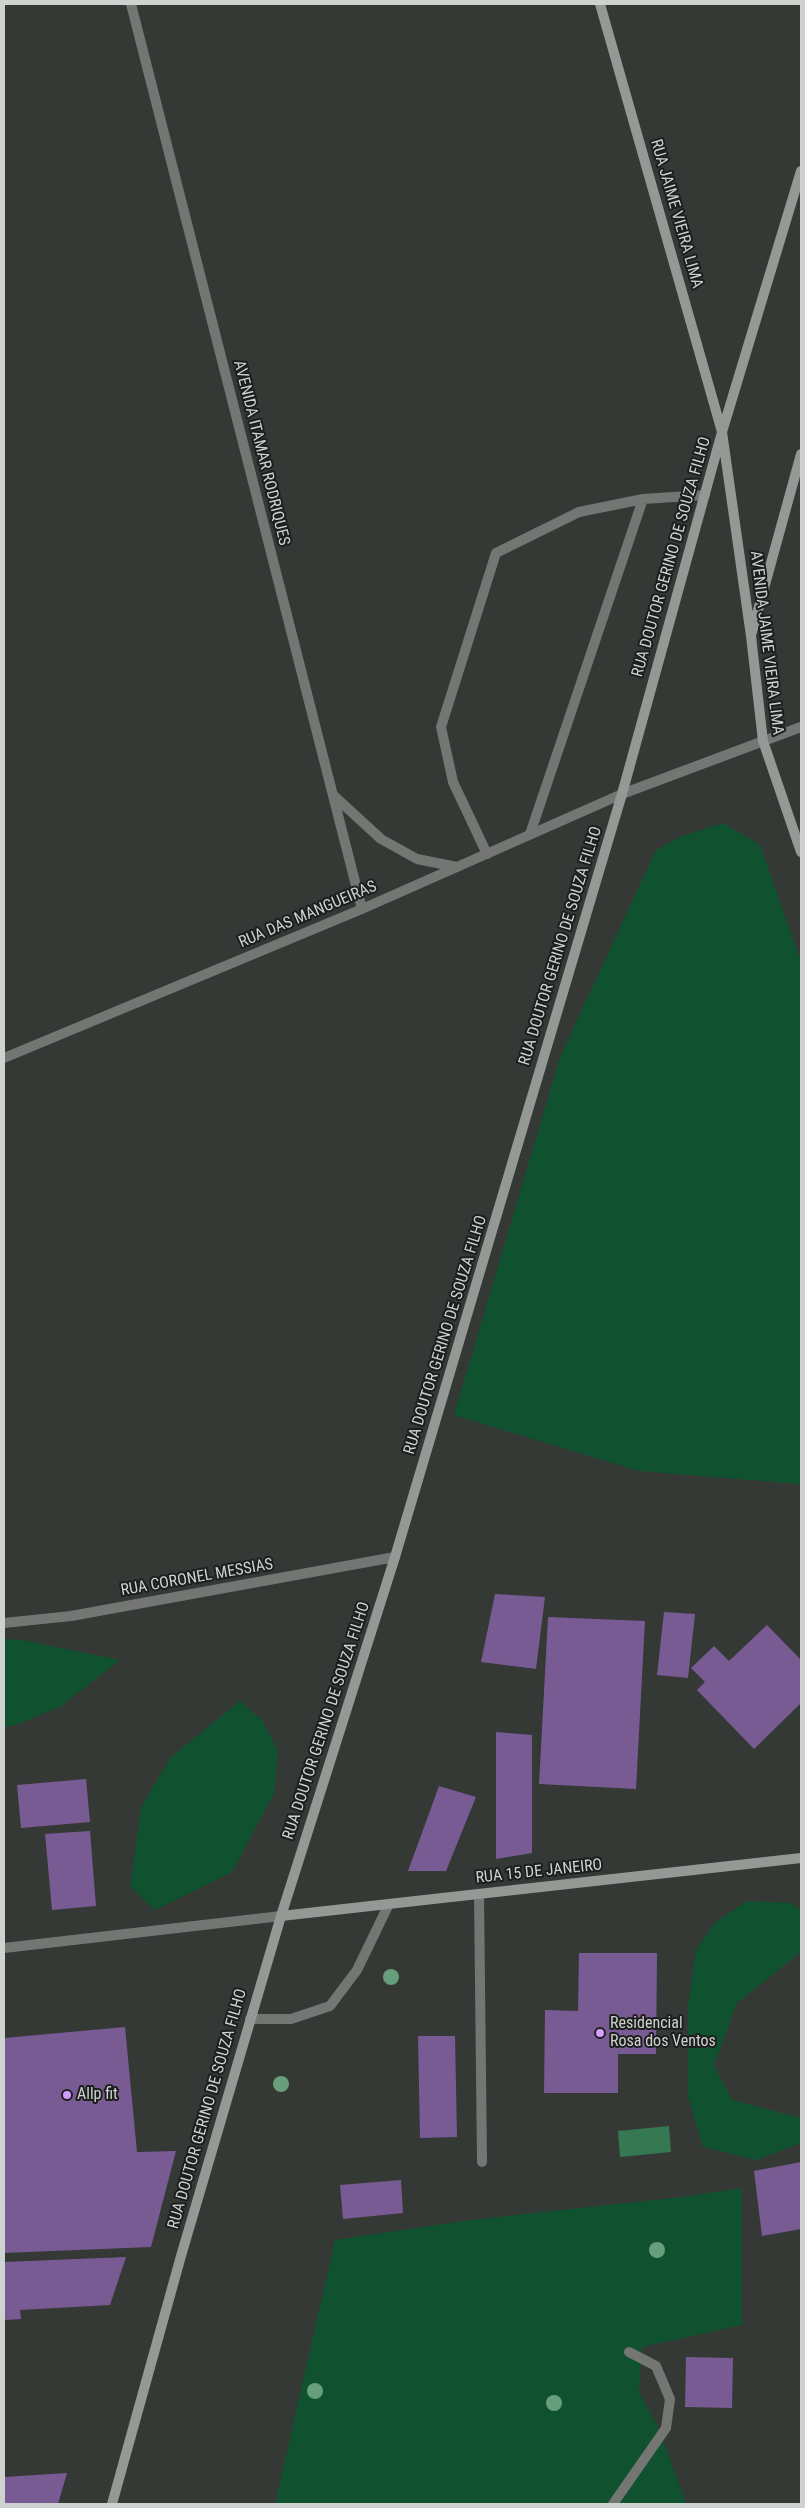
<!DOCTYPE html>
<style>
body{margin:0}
#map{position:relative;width:805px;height:2508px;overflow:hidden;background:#343935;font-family:"Roboto Condensed",sans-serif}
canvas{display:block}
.frame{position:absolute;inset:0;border:5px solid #cfd3d0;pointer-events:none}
</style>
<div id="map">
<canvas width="805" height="2508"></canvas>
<div class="frame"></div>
</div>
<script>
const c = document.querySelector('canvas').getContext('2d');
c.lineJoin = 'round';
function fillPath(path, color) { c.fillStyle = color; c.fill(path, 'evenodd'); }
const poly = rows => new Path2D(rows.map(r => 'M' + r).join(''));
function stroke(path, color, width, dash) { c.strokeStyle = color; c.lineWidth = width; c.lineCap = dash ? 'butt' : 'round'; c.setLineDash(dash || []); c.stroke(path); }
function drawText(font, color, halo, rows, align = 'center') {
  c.font = font + ' "Roboto Condensed",sans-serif'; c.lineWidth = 4; c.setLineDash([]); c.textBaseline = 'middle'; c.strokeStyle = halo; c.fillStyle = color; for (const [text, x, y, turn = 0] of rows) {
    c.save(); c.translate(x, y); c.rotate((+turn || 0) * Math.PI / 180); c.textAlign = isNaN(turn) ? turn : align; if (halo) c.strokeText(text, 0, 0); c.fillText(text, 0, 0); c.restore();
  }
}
fillPath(poly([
 [723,823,760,845,801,961,801,1484,639,1471,454,1415,560,1057,656,850,680,837],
 [4,1639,22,1640,120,1660,60,1707,13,1726,4,1726],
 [240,1701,263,1721,278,1752,274,1793,232,1872,155,1910,130,1886,141,1807,171,1757],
 [747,1901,790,1903,801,1910,801,1952,737,2003,714,2065,732,2100,801,2118,801,2143,757,2160,703,2147,688,2096,688,2007,696,1950,715,1922],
 [742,2188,742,2325,642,2347,639,2391,660,2431,686,2504,275,2504,335,2240,470,2220,682,2197]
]), '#105230');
fillPath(poly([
 [669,2126,671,2152,620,2157,618,2131]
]), '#357851');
fillPath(poly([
 [495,1594,545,1597,536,1669,481,1662],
 [664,1612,695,1614,688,1678,657,1675],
 [548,1617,645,1621,636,1789,539,1784],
 [767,1625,801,1660,801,1703,754,1749,697,1690,705,1682,691,1668,714,1646,729,1661],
 [496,1732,532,1735,532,1853,496,1859],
 [86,1779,90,1822,21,1828,17,1785],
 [439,1786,476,1797,446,1871,408,1871],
 [90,1831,96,1906,52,1910,45,1834],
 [579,1953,657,1953,656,2054,618,2054,618,2093,544,2093,545,2010,578,2011],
 [125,2027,137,2152,176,2151,151,2247,4,2253,4,2038],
 [418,2036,455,2036,457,2137,420,2138],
 [801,2162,801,2229,762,2236,754,2171],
 [401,2180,403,2213,343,2219,340,2185],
 [126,2257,110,2305,20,2310,21,2319,4,2320,4,2262],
 [686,2357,733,2358,732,2408,685,2407],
 [67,2473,58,2504,4,2504,4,2477]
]), '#795b93');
stroke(poly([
 [530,834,643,499],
 [487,854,453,782,441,727,496,553,579,512,643,499,705,495],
 [479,1894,482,2162],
 [250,2019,291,2019,330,2006,357,1970,389,1904],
 [613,2504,666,2428,670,2399,656,2366,629,2352]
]), '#747674', 10);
stroke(poly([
 [131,4,362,909],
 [333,795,381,839,417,859,457,867],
 [4,1058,362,909,622,794,801,727],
 [4,1623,71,1616,395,1557],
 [4,1948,281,1916]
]), '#747674', 10);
stroke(poly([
 [600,4,722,432,751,636,763,741,801,852],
 [752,632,801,454],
 [281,1916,801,1858],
 [112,2504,181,2256,281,1916,395,1557,622,794,722,432,801,171]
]), '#959996', 10);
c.fillStyle = '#679e7b';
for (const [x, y] of [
 [391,1977],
 [281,2084],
 [657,2250],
 [315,2391],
 [554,2403]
]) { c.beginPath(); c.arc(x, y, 8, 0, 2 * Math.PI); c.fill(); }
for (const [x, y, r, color] of [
 [600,2033,5,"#d19dfe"],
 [67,2095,5,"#d19dfe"]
]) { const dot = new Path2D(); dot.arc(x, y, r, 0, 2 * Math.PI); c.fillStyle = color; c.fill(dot); stroke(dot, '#1d1f1e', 2); }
drawText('16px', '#cfd3d0', '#1d1f1e', [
 ["RUA JAIME VIEIRA LIMA",676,214,74],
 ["AVENIDA ITAMAR RODRIQUES",261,453,76],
 ["RUA DOUTOR GERINO DE SOUZA FILHO",672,557,-74],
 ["AVENIDA JAIME VIEIRA LIMA",766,643,83],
 ["RUA DAS MANGUEIRAS",308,915,-23],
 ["RUA DOUTOR GERINO DE SOUZA FILHO",561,946,-73],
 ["RUA DOUTOR GERINO DE SOUZA FILHO",446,1335,-73],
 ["RUA CORONEL MESSIAS",197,1578,-10],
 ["RUA DOUTOR GERINO DE SOUZA FILHO",327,1721,-72],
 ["RUA 15 DE JANEIRO",539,1872,-6],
 ["RUA DOUTOR GERINO DE SOUZA FILHO",208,2109,-74]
]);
drawText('16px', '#cfd3d0', '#1d1f1e', [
 ["Residencial",610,2024],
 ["Rosa dos Ventos",610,2042],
 ["Allp fit",77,2095]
], 'left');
</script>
